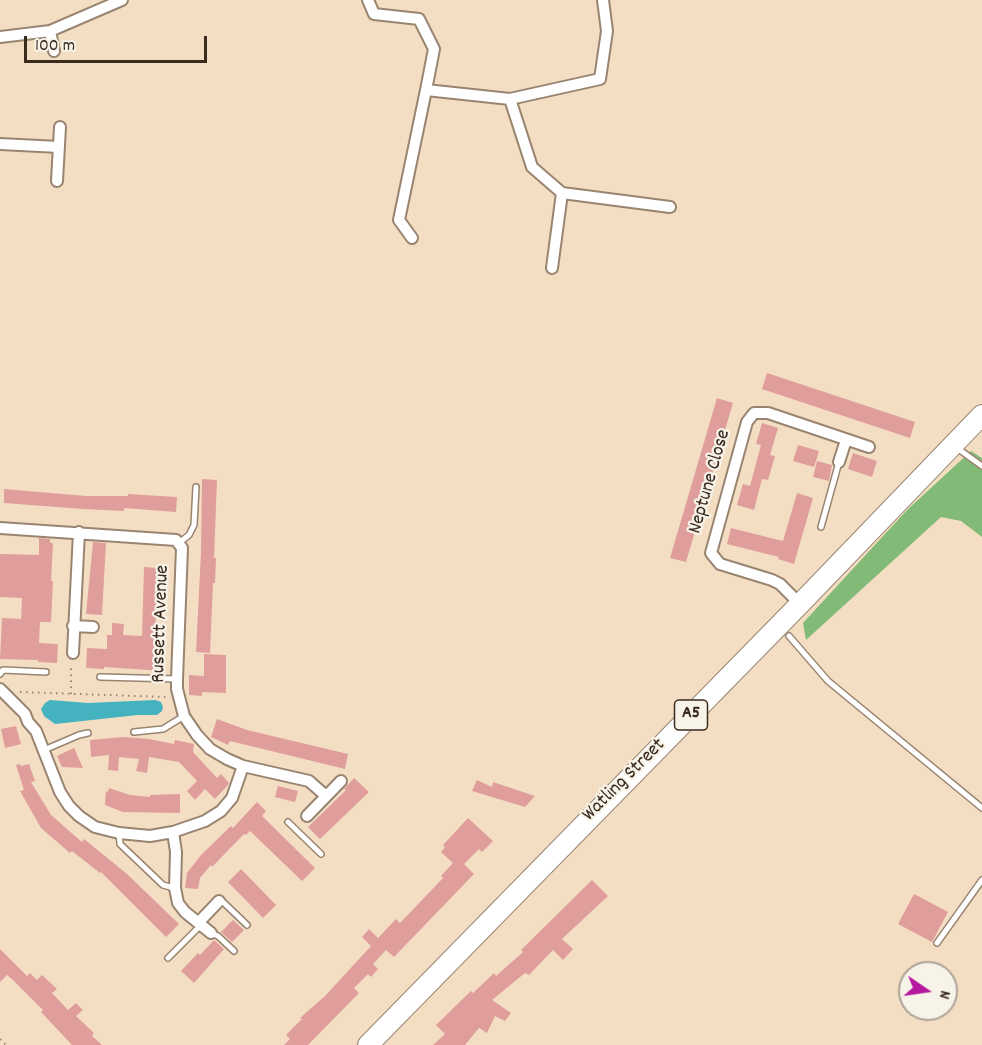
<!DOCTYPE html>
<style>
body{margin:0}
#map{position:relative;width:982px;height:1045px;overflow:hidden;background:#f4dec3;font-family:Dekko,sans-serif}
canvas{display:block}
.north{position:absolute;left:898px;top:961px;width:60px;height:60px;box-sizing:border-box;background:#f7f3e8;border:2px solid #aca397;border-radius:50%;rotate:103deg;font-size:16px;font-weight:700;line-height:24px;text-align:center;color:#3b2a1e}
.north::after{content:'';display:block;margin:auto;width:21px;height:27px;background:#b5179e;clip-path:polygon(50% 0,100% 100%,50% 72%,0 100%)}
.scale{position:absolute;left:24px;top:36px;width:183px;height:27px;box-sizing:border-box;border:3px solid #3b2a1e;border-top:0;padding-left:8px;font-size:18px;line-height:21px;white-space:nowrap;color:#3b2a1e;-webkit-text-stroke:4px #f7f3e8;paint-order:stroke}
</style>
<div id="map">
<canvas width="982" height="1045"></canvas>
<div class="north">N</div>
<div class="scale">100 m</div>
</div>
<script>
const c = document.querySelector('canvas').getContext('2d');
c.lineJoin = 'round';
function fillPath(path, color) { c.fillStyle = color; c.fill(path, 'evenodd'); }
const poly = rows => new Path2D(rows.map(r => 'M' + r).join(''));
function stroke(path, color, width, dash) { c.strokeStyle = color; c.lineWidth = width; c.lineCap = dash ? 'butt' : 'round'; c.setLineDash(dash || []); c.stroke(path); }
function drawText(font, color, halo, rows, align = 'center') {
  c.font = font + ' Dekko,sans-serif'; c.lineWidth = 4.5; c.setLineDash([]); c.textBaseline = 'middle'; c.strokeStyle = halo; c.fillStyle = color; for (const [text, x, y, turn = 0] of rows) {
    c.save(); c.translate(x, y); c.rotate((+turn || 0) * Math.PI / 180); c.textAlign = isNaN(turn) ? turn : align; if (halo) c.strokeText(text, 0, 0); c.fillText(text, 0, 0); c.restore();
  }
}
fillPath(poly([
 [971,451,982,458,982,537,961,521,941,517,806,640,803,623,907,510]
]), '#82ba78');
fillPath(poly([
 [50,700,88,703,155,700,161,702,163,707,162,711,157,715,138,715,55,724,44,716,41,709,45,703]
]), '#44b3bf');
fillPath(poly([
 [767,373,915,422,910,438,762,389],
 [717,398,733,403,686,562,670,558],
 [762,423,778,428,770,455,775,456,768,480,762,479,754,510,737,505,743,484,750,486,761,445,756,444],
 [798,445,819,451,814,467,793,461],
 [853,453,877,461,872,477,848,469],
 [817,461,832,465,829,481,813,477],
 [202,479,217,480,214,558,216,558,215,583,213,583,210,653,196,652,201,552],
 [4,489,86,496,128,496,128,494,177,497,176,512,124,508,124,511,83,509,4,503],
 [797,493,813,498,794,564,778,559,779,557,727,544,731,528,783,541],
 [39,538,50,539,50,543,53,543,51,581,53,581,51,622,40,622,39,643,58,644,57,663,38,662,38,660,0,659,2,618,21,619,22,598,0,597,0,554,39,555],
 [93,542,106,543,102,615,86,614],
 [144,567,157,568,155,651,164,652,163,671,104,667,104,669,86,668,87,648,107,649,107,635,112,635,112,623,124,624,123,635,142,636],
 [204,654,226,655,226,693,202,692,202,696,189,695,189,675,204,676],
 [217,719,247,730,348,754,345,769,230,741,228,745,211,737],
 [16,726,21,744,5,748,1,729],
 [123,737,149,739,174,744,175,740,194,744,193,752,217,778,221,774,229,783,228,785,215,799,205,789,195,800,187,791,197,781,179,762,149,757,147,773,136,771,139,759,119,757,118,771,108,770,109,755,91,757,90,740],
 [74,748,83,768,62,767,57,756],
 [20,764,21,766,29,764,35,781,31,782,51,815,82,842,84,839,127,874,179,924,166,937,101,872,100,873,72,851,70,853,41,828,20,791,24,790,16,765],
 [354,778,369,792,320,839,308,827,346,790,344,789],
 [477,780,492,787,493,782,535,796,525,807,472,791],
 [278,786,298,791,295,802,275,797],
 [109,788,130,795,150,797,150,795,180,794,180,813,123,812,105,805,106,791,108,792],
 [257,802,266,811,262,816,315,868,302,881,250,831,246,835,244,834,212,867,211,865,200,878,198,889,185,888,187,873,201,855,231,826,233,828],
 [468,818,493,841,482,852,479,849,464,864,474,874,394,957,386,950,373,964,378,969,371,977,368,974,354,988,359,993,308,1045,284,1045,290,1039,286,1035,302,1019,300,1018,325,996,371,946,362,937,369,929,378,938,396,919,400,923,443,878,441,876,453,863,441,852,445,847,443,845],
 [241,869,276,905,263,918,228,882],
 [592,880,608,896,562,939,573,949,563,960,553,950,529,975,525,973,492,1000,511,1013,505,1021,495,1016,487,1033,479,1028,465,1045,433,1045,445,1034,436,1025,471,991,473,993,494,973,496,976,523,952,521,950],
 [914,894,948,912,932,942,898,924],
 [233,920,244,930,232,942,221,932],
 [214,940,224,949,194,983,181,971,198,953,200,955],
 [0,949,27,976,30,973,37,980,42,975,57,989,52,993,68,1010,76,1003,83,1010,76,1016,94,1033,92,1036,102,1045,72,1045,41,1012,43,1010,14,981,7,975,0,982]
]), '#df9e9b');
const lane = poly([
 [957,448,982,466],
 [821,527,839,462],
 [179,543,189,535,194,525,196,487],
 [789,636,828,681,982,808],
 [0,674,3,670,46,672],
 [100,677,177,679],
 [134,732,163,729,184,716],
 [44,750,79,735,88,733],
 [288,822,321,854],
 [119,833,120,844,163,885,174,888],
 [219,901,222,901,247,925],
 [211,933,218,936,234,951],
 [937,943,982,880],
 [168,958,201,925]
]);
const street = poly([
 [368,0,374,14,419,19,434,49,426,90,510,99,600,79,607,31,603,0],
 [50,31,54,51],
 [0,37,50,31,122,0],
 [510,99,532,167,562,193,670,207],
 [0,144,59,147],
 [57,181,60,127],
 [412,238,399,220,426,90],
 [552,268,562,193],
 [839,462,846,440],
 [0,528,176,540,182,548,177,679,177,689,184,716,197,735,210,749,227,759,243,766,309,781,326,796],
 [800,604,780,584,772,580,720,564,711,553,747,422,754,413,768,413,869,447],
 [73,626,93,627],
 [73,653,79,532],
 [0,689,25,714,28,722,36,731,60,792,69,806,79,816,95,827,119,833,150,836,173,832,205,821,221,811,232,798,243,766],
 [307,816,341,781],
 [173,832,176,852,175,888,178,903,185,912,211,933],
 [199,922,219,901]
]);
const highway = poly([
 [368,1045,800,604,982,415]
]);
stroke(lane, '#988470', 8);
stroke(street, '#988470', 14);
stroke(highway, '#988470', 22);
stroke(poly([
 [20,692,167,697],
 [71,694,71,664],
 [0,1039,6,1045]
]), '#988470', 2, [1.5, 4.5]);
stroke(lane, '#fff', 5);
stroke(street, '#fff', 10);
stroke(highway, '#fff', 20);
for (const [x, y, w] of [
 [691,715,33]
]) { const box = new Path2D(); box.roundRect(x - w / 2, y - 15, w, 30, 4.5); c.fillStyle = '#f7f3e8'; c.fill(box); stroke(box, '#3b2a1e', 1.5); }
drawText('bold 18px', '#3b2a1e', null, [
 ["A5",691,715]
]);
drawText('20px', '#3b2a1e', '#f7f3e8', [
 ["Neptune Close",711,482,-74],
 ["Russett Avenue",162,624,-88],
 ["Watling Street",625,781,-45]
]);
</script>
